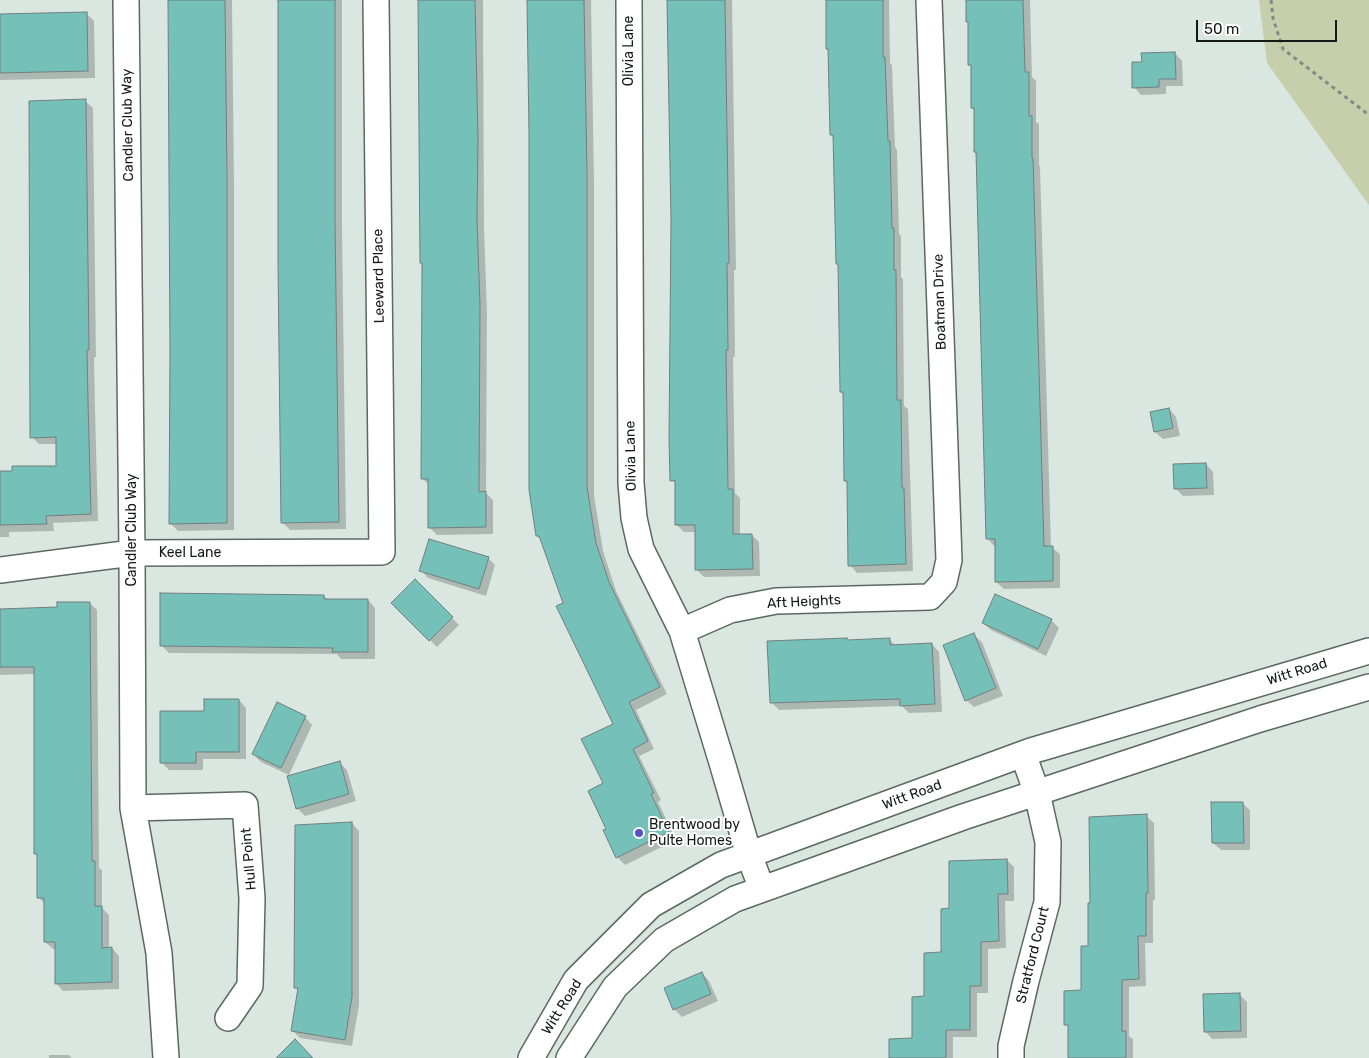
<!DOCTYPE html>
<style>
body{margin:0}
#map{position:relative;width:1369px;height:1058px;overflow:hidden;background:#dae7e0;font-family:Rubik,sans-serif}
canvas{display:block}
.scale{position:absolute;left:1196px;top:20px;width:141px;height:22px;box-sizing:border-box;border:2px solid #141917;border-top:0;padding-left:6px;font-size:15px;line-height:18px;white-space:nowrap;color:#141917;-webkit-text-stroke:4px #fff;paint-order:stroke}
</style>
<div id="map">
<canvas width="1369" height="1058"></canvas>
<div class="scale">50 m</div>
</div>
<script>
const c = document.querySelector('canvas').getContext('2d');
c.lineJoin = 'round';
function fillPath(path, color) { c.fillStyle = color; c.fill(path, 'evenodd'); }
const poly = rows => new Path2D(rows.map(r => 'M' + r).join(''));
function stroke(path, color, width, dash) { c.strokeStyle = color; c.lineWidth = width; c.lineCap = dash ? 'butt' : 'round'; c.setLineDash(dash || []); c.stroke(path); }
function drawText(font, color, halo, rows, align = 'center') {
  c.font = font + ' Rubik,sans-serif'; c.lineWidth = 4; c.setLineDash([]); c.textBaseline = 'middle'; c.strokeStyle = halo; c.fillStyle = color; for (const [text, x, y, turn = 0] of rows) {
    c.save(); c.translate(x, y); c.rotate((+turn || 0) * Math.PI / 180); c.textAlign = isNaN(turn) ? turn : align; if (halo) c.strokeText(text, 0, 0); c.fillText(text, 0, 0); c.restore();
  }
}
fillPath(poly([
 [1259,0,1369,0,1369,205,1267,63]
]), '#c6ceac');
fillPath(poly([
 [169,0,232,0,234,185,234,530,178,531,171,524,171,136],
 [279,0,342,0,342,228,346,529,290,530,282,522],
 [419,0,483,0,484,227,487,313,486,493,493,500,493,534,437,535,430,528,430,486,422,478,423,265,421,262],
 [528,0,591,0,594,183,594,495,603,551,616,591,667,694,636,710,654,749,639,756,661,800,658,802,676,840,625,865,617,857,608,829,604,784,615,724,565,604,542,540,537,536],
 [668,0,732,0,736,270,734,270,735,357,733,357,735,493,740,498,740,535,752,535,759,542,760,576,704,577,696,569,696,532,684,532,677,525,677,485,671,480,672,220],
 [826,0,889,0,890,63,892,65,895,147,897,150,899,234,901,236,901,277,903,279,904,406,908,409,913,571,857,573,850,565,848,483,845,481,844,396,841,392,840,266,837,264,834,138,831,135,829,51,827,48],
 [966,0,1030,0,1032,77,1036,81,1036,122,1039,124,1039,165,1040,167,1051,547,1060,554,1060,588,1004,589,996,582,996,546,994,546,987,538,977,153,975,152,975,111,972,108,972,68,969,64,969,23,967,21],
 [86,13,94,21,95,78,0,80,0,16],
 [1175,53,1182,61,1183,86,1166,86,1166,94,1141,95,1134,87,1143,63],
 [85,101,93,108,96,357,94,357,95,409,98,521,53,523,54,531,9,532,9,537,0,537,0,473,58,467,57,444,39,444,32,437],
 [1169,409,1176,417,1180,436,1163,439,1155,432],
 [1206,464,1213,472,1214,495,1183,496,1175,488],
 [488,558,495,565,486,596,428,578,421,570],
 [415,581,459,625,437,647,393,603],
 [324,596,328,600,368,600,375,608,375,659,341,659,337,654,169,653,161,645],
 [90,603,97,610,99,868,102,870,102,908,109,915,109,949,112,948,119,956,119,989,63,991,56,983,56,949,53,949,45,942,45,904,38,897,38,856,36,854,35,674,0,675,0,611,58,609],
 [1051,620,1059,628,1046,656,991,630,983,623],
 [974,635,982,642,1003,696,974,707,966,700],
 [889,639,896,646,932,644,939,652,942,712,909,713,902,706,779,710,771,702],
 [239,700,246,708,246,759,203,759,203,770,169,770,162,763,205,712],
 [305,717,312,725,289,775,261,762,253,754],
 [340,763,347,770,356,801,305,816,297,808],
 [1242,803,1250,810,1250,850,1221,850,1213,843],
 [1146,816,1154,823,1155,900,1153,900,1153,943,1145,943,1146,986,1129,987,1129,1036,1133,1039,1133,1058,1070,1058,1070,1028,1065,1024,1082,991,1090,947],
 [352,823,359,831,359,1005,352,1046,300,1038,293,1031,299,991,295,987],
 [1007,860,1014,867,1014,901,1005,901,1006,948,988,949,988,993,977,993,977,1037,953,1037,953,1058,890,1058,913,1039,925,997,942,954,951,909],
 [702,973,709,981,718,1001,682,1017,674,1009],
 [1239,994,1247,1002,1247,1038,1212,1039,1205,1031],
 [49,1055,69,1055,72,1058,49,1058]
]), '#0003');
const building = poly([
 [168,0,225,0,227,177,227,523,169,524,170,351,168,0],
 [278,0,335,0,335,220,339,522,281,523,278,264,278,0],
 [418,0,475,0,478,139,477,219,480,305,479,492,486,491,486,527,428,528,428,479,421,479,422,263,420,263,418,0],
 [527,0,584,0,587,175,587,487,596,543,609,582,660,687,629,702,648,741,633,749,654,793,651,794,669,832,616,858,603,830,606,829,588,791,603,783,581,739,613,724,556,606,563,603,539,536,536,536,529,490,529,133,527,0],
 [667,0,725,0,729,263,727,263,728,350,726,350,728,489,733,489,733,534,752,534,753,569,695,570,695,525,675,525,675,480,670,481,669,439,671,220,667,0],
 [826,0,883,0,883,57,885,57,888,141,890,141,892,228,894,228,894,270,896,270,897,400,901,400,902,488,904,488,906,564,848,566,847,481,844,481,843,392,840,392,838,264,836,264,833,135,830,135,828,49,826,49,826,0],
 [966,0,1023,0,1025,72,1029,72,1029,116,1032,116,1032,158,1033,158,1044,546,1053,546,1053,581,995,582,995,539,986,539,976,152,974,152,974,108,971,108,971,65,968,65,968,22,966,22,966,0],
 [87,12,88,71,0,73,0,14,87,12],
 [1175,52,1176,79,1159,79,1159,87,1132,88,1132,62,1142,62,1141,53,1175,52],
 [86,99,89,350,87,350,88,401,91,514,46,516,47,524,0,525,0,471,12,471,12,466,56,466,56,437,30,438,29,101,86,99],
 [1169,408,1173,428,1154,432,1150,412,1169,408],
 [1206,463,1207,488,1174,489,1173,464,1206,463],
 [429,539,489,557,479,589,419,571,429,539],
 [415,579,453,617,429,641,391,603,415,579],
 [160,593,324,595,324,599,368,599,368,652,332,652,333,648,160,646,160,593],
 [995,594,1052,619,1038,649,982,623,995,594],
 [57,602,90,602,92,861,95,861,95,906,102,906,102,948,112,947,112,982,55,984,55,942,44,942,44,898,37,898,37,854,34,854,34,667,0,667,0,609,57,607,57,602],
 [974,633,996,688,965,701,943,645,974,633],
 [847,638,847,640,890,638,890,645,932,643,935,704,900,706,900,699,770,703,767,641,847,638],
 [204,699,239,699,239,752,196,752,196,763,160,763,160,711,204,711,204,699],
 [277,702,306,716,281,768,252,754,277,702],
 [340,761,349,794,296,809,287,776,340,761],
 [1211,802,1243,802,1244,843,1212,843,1211,802],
 [1147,814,1148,893,1146,893,1146,936,1138,936,1139,979,1122,980,1122,1031,1126,1031,1126,1058,1068,1058,1068,1025,1064,1025,1064,991,1081,990,1081,946,1088,946,1088,903,1090,903,1089,817,1147,814],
 [352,822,352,997,345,1040,291,1031,298,988,294,988,295,825,352,822],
 [1007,859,1008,894,998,894,999,941,981,942,981,986,970,986,970,1030,946,1030,946,1058,889,1058,889,1039,912,1038,912,997,924,996,924,953,941,952,941,909,949,908,949,861,1007,859],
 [702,972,711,994,673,1010,664,988,702,972],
 [1240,993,1241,1031,1204,1032,1203,994,1240,993],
 [295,1039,313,1058,276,1058,295,1039]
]);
fillPath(building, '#75c0b9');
stroke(building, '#717f7d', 1);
const minor = poly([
 [126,0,132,553,133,808,159,953,166,1058],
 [629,0,631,483,634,518,641,549,682,631,723,766,749,855,762,889],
 [0,570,132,553,382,552,376,0],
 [682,631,730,610,776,601,930,597,944,582,949,560,929,0],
 [133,808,245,805,252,898,250,986,228,1018],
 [531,1058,576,980,651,905,721,865,1031,751,1369,651],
 [569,1058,615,987,664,940,735,899,963,817,1260,719,1369,687],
 [1011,1058,1011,1046,1026,981,1047,902,1048,842,1037,793,1023,754]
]);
stroke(minor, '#5c6863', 28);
stroke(poly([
 [1271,0,1273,18,1283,49,1369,115]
]), '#818b86', 3, [4, 4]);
stroke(minor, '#fff', 25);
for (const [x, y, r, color] of [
 [639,833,5,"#5650c7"]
]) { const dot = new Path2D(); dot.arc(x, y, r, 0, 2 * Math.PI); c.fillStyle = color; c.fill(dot); stroke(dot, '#fff', 2); }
drawText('14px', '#141917', '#fff', [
 ["Olivia Lane",629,51,-90],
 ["Candler Club Way",128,125,-91],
 ["Leeward Place",379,276,-91],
 ["Boatman Drive",940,302,-92],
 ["Olivia Lane",631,456,-91],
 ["Candler Club Way",132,530,-90],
 ["Keel Lane",190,553],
 ["Aft Heights",804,602,-3],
 ["Witt Road",1297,672,-17],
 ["Witt Road",912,795,-20],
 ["Hull Point",249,859,-95],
 ["Stratford Court",1033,955,-76],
 ["Witt Road",562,1007,-58]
]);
drawText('14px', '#141917', '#fff', [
 ["Brentwood by",649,825],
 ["Pulte Homes",649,841]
], 'left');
</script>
